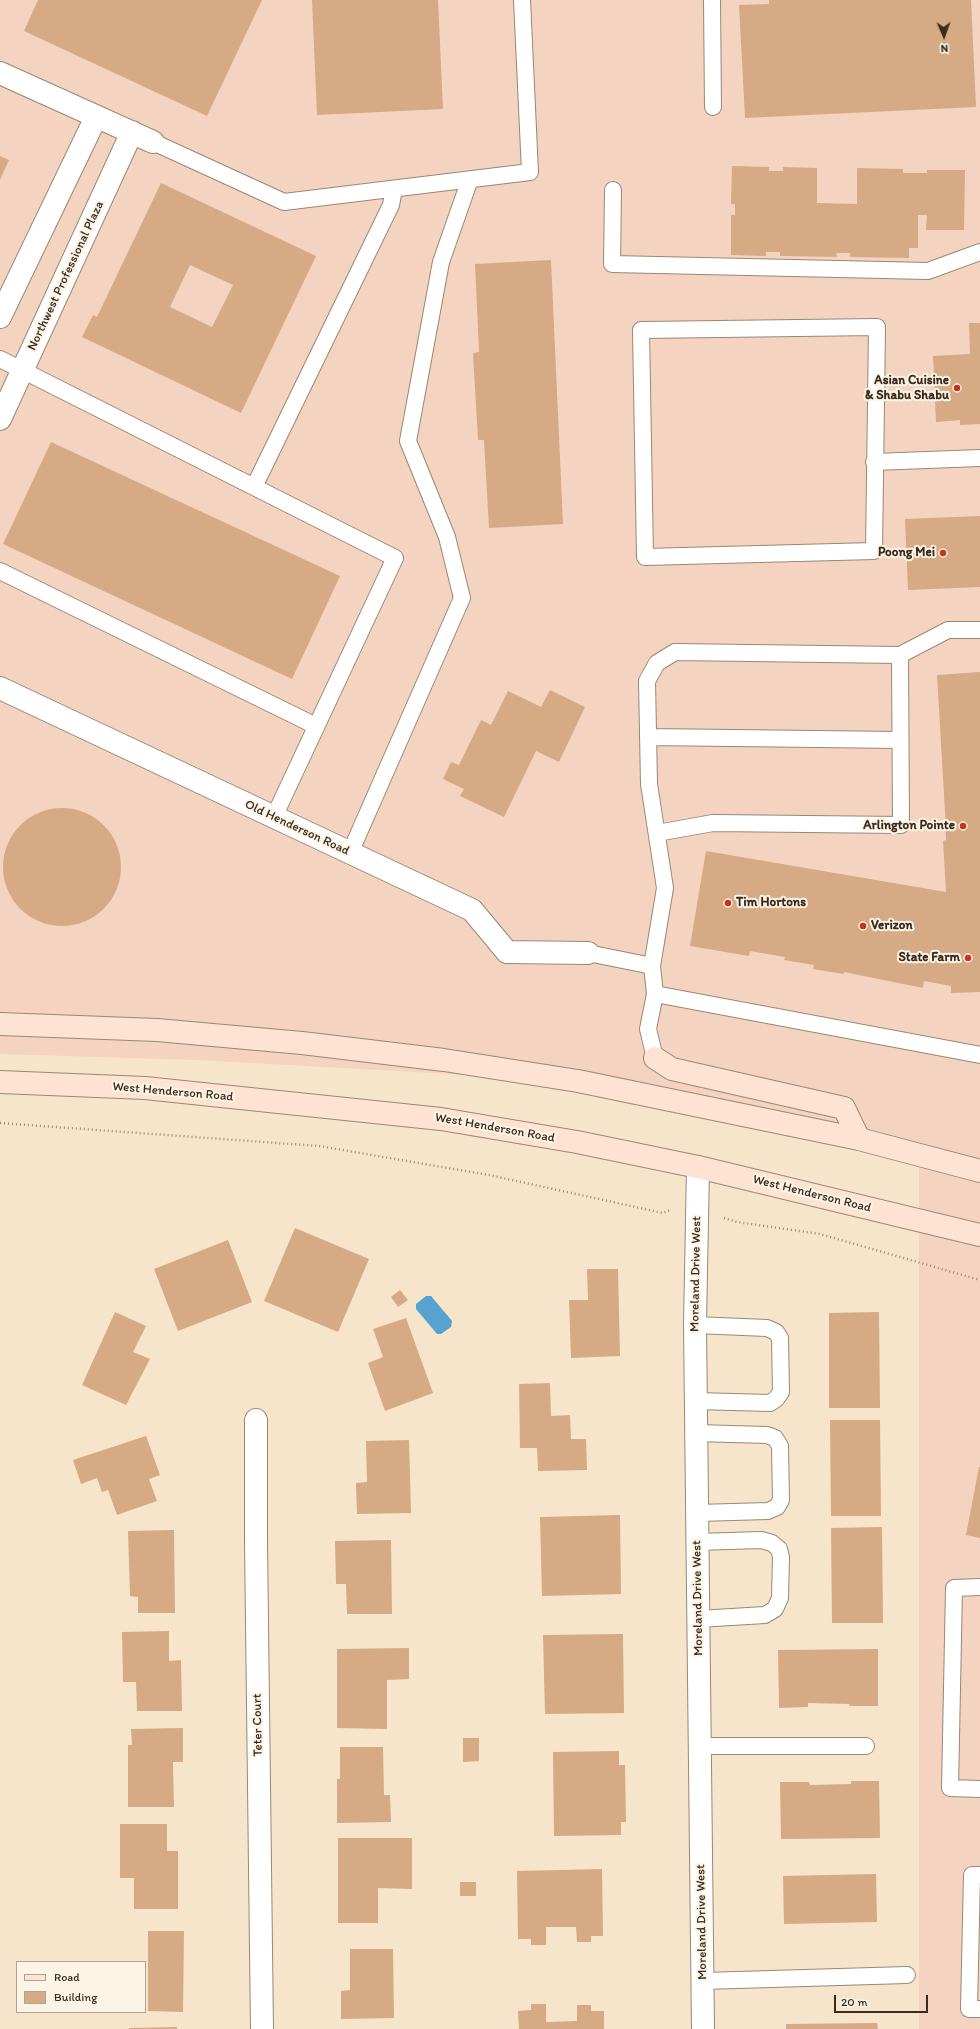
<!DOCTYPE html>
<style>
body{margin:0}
#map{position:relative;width:980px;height:2029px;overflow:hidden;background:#f6e5cb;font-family:Itim,sans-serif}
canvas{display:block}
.legend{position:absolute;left:16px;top:1961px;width:130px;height:52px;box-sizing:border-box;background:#fcf5e5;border:1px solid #afa495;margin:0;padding:5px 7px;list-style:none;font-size:12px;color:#3b2a1e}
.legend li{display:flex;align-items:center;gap:8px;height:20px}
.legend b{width:20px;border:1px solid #afa495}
.north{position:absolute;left:924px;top:16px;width:40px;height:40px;-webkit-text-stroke:3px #fcf5e5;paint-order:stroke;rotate:178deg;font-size:11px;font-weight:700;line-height:16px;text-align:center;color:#3b2a1e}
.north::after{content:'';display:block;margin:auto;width:14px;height:18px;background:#3b2a1e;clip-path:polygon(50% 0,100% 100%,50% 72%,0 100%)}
.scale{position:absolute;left:834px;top:1995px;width:94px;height:18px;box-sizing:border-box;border:2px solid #3b2a1e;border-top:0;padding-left:5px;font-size:12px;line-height:14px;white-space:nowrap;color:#3b2a1e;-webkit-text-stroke:3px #fcf5e5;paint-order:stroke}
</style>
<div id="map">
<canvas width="980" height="2029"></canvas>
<ul class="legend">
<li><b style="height:5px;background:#fee3d2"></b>Road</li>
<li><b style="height:11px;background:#d5aa85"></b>Building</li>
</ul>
<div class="north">N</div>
<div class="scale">20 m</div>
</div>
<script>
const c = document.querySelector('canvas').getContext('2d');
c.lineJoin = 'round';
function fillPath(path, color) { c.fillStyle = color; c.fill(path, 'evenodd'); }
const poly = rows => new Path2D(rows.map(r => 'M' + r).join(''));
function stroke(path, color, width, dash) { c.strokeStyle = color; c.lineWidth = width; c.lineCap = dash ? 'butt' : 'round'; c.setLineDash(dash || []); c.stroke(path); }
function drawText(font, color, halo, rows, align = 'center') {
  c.font = font + ' Itim,sans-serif'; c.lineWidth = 4; c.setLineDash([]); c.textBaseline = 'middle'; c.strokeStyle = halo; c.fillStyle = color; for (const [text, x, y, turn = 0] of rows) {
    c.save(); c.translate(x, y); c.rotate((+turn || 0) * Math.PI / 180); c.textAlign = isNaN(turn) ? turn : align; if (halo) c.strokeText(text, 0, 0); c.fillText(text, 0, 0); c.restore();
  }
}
fillPath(poly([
 [0,0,980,0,980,2029,919,2029,919,1164,578,1081,198,1060,0,1054]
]), '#f5d3c1');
fillPath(poly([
 [426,1296,431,1296,452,1321,451,1327,441,1334,437,1334,416,1309,416,1304]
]), '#57a3cf');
fillPath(poly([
 [38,0,262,0,207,116,24,31],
 [312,0,438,0,443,109,317,115],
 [769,0,971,0,976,107,745,118,739,5,769,4],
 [0,156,9,160,0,180],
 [732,166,769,167,769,171,783,171,783,167,817,168,817,203,857,204,857,168,903,169,903,173,927,173,927,170,965,170,964,230,926,230,927,215,918,215,918,248,909,248,909,258,850,257,850,253,836,253,837,257,780,256,780,252,766,252,766,256,731,255,731,215,735,215,735,204,731,204],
 [161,183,316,256,241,413,82,337,93,315,97,317],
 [190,265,233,285,212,327,170,307],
 [551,260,563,524,489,528,484,440,478,440,473,353,479,352,475,264],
 [969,323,980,323,980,424,960,425,960,420,936,422,933,356,970,354],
 [51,442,340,576,292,679,3,544],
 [980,516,980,587,908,590,905,519],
 [980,672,980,992,951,993,951,986,924,981,923,988,844,972,844,974,813,969,814,965,784,960,785,957,750,951,749,956,690,946,706,851,946,892,943,841,946,840,945,812,937,675],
 [550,690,585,707,559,762,536,751,504,817,460,796,464,789,443,779,451,762,459,765,481,720,491,725,508,691,541,707],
 '3 867a59 59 0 1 1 118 0a59 59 0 1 1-118 0Z',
 [295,1228,369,1259,338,1332,264,1301],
 [228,1240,252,1302,178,1331,154,1269],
 [587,1269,618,1269,620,1356,571,1358,569,1300,588,1300],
 [400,1290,408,1300,398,1307,391,1297],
 [115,1312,146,1326,133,1352,150,1359,126,1405,82,1385],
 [879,1312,880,1408,829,1408,829,1313],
 [406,1318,433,1393,385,1411,368,1363,383,1357,373,1329],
 [550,1383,551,1416,570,1415,571,1439,586,1439,587,1470,538,1471,537,1448,520,1448,519,1384],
 [830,1420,880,1420,881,1516,831,1516],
 [146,1436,160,1475,149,1479,157,1501,117,1515,108,1490,102,1492,97,1478,81,1484,73,1460],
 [409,1440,411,1513,357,1514,356,1483,367,1482,366,1441],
 [979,1467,980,1467,980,1538,966,1535],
 [620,1515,621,1594,542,1596,540,1517],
 [882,1527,883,1623,832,1623,831,1528],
 [174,1530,175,1613,138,1613,138,1597,130,1596,128,1531],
 [391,1540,392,1614,347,1614,346,1584,336,1584,335,1541],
 [169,1631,169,1661,181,1660,182,1711,137,1711,136,1682,123,1682,122,1632],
 [623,1634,624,1713,545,1714,543,1635],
 [409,1648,409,1679,387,1680,387,1729,337,1728,337,1649],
 [878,1649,878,1706,850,1706,849,1704,808,1703,808,1707,779,1708,778,1650],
 [183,1728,183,1762,173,1762,174,1807,128,1807,128,1745,132,1745,131,1729],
 [463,1738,479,1738,479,1761,463,1762],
 [340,1747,383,1747,384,1795,390,1795,391,1822,337,1823,337,1779,340,1779],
 [619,1751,619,1765,625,1765,626,1822,621,1822,621,1835,554,1836,553,1752],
 [851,1781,879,1781,880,1838,781,1839,780,1782,809,1782,810,1785,851,1784],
 [120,1824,167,1824,167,1851,178,1851,178,1909,134,1909,134,1878,120,1878],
 [338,1838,412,1838,412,1889,378,1888,378,1923,338,1923],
 [602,1869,603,1936,591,1936,591,1942,577,1942,576,1927,546,1927,546,1945,531,1945,531,1939,518,1939,517,1871],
 [876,1874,877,1922,784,1924,783,1876],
 [460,1882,476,1882,476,1896,460,1896],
 [148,1931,184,1931,183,2012,148,2011],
 [350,1949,393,1949,394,2018,341,2019,341,1991,350,1990],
 [531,2004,546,2004,546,2022,577,2021,577,2005,591,2005,591,2011,604,2011,604,2029,519,2029,518,2011,531,2010],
 [877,2023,878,2029,786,2029,786,2024],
 [177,2027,177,2029,129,2029,129,2028]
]), '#d5aa85');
const service = poly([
 [712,0,713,107],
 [153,142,284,202,530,172,522,0],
 [613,190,612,264,928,271,980,252],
 [877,327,874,551,645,557,641,330,877,327],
 [0,359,395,558,274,817],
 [874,462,980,458],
 [254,487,391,205,394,189],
 [0,571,316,726],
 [648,737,900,740],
 [657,833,713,823,901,825,900,655],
 [350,853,462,598,447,537,408,441,441,262,470,179],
 [588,953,652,966,655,994,980,1055],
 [652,966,665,888,649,784,647,681,657,663,675,652,900,655,948,630,980,630],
 [655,994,648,1029,655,1058],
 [695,1325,767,1328,776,1332,780,1338,781,1392,776,1399,770,1403,696,1401],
 [696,1433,767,1435,775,1438,780,1446,781,1500,777,1507,768,1511,697,1513],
 [697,1542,761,1540,772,1543,779,1549,781,1557,780,1598,775,1609,765,1615,698,1619],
 [980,1587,954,1588,950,1788,980,1789],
 [700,1746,866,1746],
 [980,1875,972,1875,969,2009,980,2009],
 [703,1981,907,1975]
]);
const minor = poly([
 [0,73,153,142],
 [0,317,96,117],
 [0,419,132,132],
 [0,688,472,910,507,952,588,953],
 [698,1167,695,1325,703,2029],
 [256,1420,256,1541,262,2029]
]);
const secondary = poly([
 [0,1024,157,1030,302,1043,444,1060,578,1081,859,1139,980,1171],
 [655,1058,672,1069,844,1108,859,1139],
 [0,1082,145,1088,441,1119,577,1142,698,1167,980,1235]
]);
stroke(service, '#988874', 18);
stroke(minor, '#988874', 24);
stroke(secondary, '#988874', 24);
stroke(poly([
 [0,1123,319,1146,489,1175,663,1213,670,1210],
 [724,1218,737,1222,820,1234,980,1280]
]), '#988874', 2.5, [1, 3]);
stroke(service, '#fff', 16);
stroke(minor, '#fff', 22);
stroke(secondary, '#fee3d2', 22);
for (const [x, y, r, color] of [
 [957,388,4,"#c8321e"],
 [943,553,4,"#c8321e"],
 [963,826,4,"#c8321e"],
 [728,903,4,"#c8321e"],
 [863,926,4,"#c8321e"],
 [968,958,4,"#c8321e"]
]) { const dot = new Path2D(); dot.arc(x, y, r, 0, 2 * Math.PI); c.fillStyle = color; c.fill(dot); stroke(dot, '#fcf5e5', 1.5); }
drawText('13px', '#3b2a1e', '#fcf5e5', [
 ["Northwest Professional Plaza",66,276,-65],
 ["Old Henderson Road",297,828,25],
 ["West Henderson Road",173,1092,5],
 ["West Henderson Road",495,1128,10],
 ["West Henderson Road",812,1194,14],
 ["Moreland Drive West",696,1274,-89],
 ["Moreland Drive West",698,1598,-91],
 ["Teter Court",258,1725,-91],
 ["Moreland Drive West",702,1922,-91]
]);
drawText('bold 13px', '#3b2a1e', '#fcf5e5', [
 ["Asian Cuisine",949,381],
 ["& Shabu Shabu",949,396],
 ["Poong Mei",935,553],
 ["Arlington Pointe",955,826],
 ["Tim Hortons",736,903,"left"],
 ["Verizon",871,926,"left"],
 ["State Farm",960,958]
], 'right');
</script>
